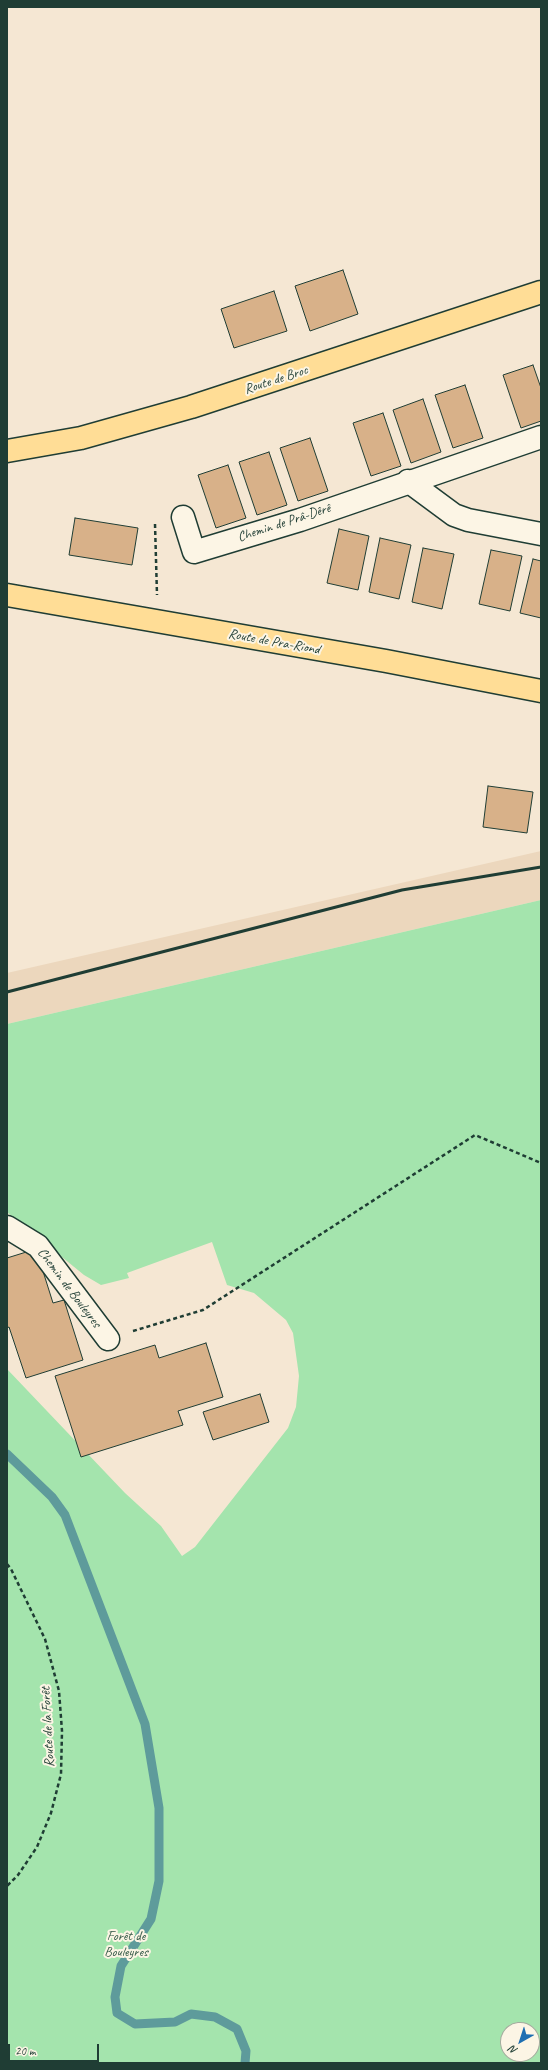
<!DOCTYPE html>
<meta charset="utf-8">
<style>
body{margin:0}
#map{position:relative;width:548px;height:2070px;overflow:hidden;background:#f5e7d3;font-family:Caveat,sans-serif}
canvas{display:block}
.frame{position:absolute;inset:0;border:8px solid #1f3d34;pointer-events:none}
.north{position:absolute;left:500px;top:2022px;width:40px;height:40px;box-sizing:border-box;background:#fcf5e5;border:1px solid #a4ab9e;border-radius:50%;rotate:219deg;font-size:11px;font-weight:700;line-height:16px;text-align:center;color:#1f3d34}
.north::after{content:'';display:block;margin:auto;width:14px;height:18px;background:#1f6fb2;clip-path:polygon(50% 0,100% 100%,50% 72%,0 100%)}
.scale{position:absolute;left:8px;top:2044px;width:91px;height:18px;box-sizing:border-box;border:2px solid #1f3d34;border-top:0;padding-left:5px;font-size:12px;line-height:14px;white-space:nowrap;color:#1f3d34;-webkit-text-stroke:3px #fcf5e5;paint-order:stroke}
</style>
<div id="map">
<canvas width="548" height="2070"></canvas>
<div class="frame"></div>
<div class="north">N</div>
<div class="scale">20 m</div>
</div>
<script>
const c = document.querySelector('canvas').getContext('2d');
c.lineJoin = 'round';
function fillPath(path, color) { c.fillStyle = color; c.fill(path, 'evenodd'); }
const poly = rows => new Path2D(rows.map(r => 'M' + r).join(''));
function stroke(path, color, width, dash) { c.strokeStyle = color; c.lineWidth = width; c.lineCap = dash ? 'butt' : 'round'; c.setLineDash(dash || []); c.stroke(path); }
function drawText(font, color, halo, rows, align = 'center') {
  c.font = font + ' Caveat,sans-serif'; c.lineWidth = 4; c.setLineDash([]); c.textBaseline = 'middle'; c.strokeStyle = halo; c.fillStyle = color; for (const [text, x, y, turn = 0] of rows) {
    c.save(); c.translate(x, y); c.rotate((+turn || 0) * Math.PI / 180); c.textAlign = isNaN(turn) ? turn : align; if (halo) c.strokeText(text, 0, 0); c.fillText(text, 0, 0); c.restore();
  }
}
fillPath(poly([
 [541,851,541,900,7,1024,7,973]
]), '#ecd7bd');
fillPath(poly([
 [541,900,541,2063,7,2063,7,1369,125,1493,161,1526,182,1556,195,1547,288,1428,296,1407,299,1376,293,1333,286,1320,254,1293,227,1285,212,1242,127,1273,129,1278,101,1285,84,1275,8,1213,7,1024],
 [508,2030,532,2030,532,2054,508,2054]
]), '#a4e4ad');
stroke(poly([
 [7,1454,52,1497,65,1515,145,1724,159,1808,159,1881,151,1919,121,1966,115,1997,117,2013,135,2024,175,2022,191,2014,215,2017,237,2029,246,2051,245,2063]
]), '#5e9b9b', 9);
const building = poly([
 [343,270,358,314,310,331,295,286,343,270],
 [274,291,287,331,234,348,221,309,274,291],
 [533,365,541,388,541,421,521,428,503,375,533,365],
 [465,385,483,438,453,448,435,395,465,385],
 [423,399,441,452,411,463,393,410,423,399],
 [383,413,401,466,371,476,353,423,383,413],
 [310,438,328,491,298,501,280,448,310,438],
 [269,452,287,505,257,515,239,462,269,452],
 [228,465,246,518,216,528,198,475,228,465],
 [75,518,138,528,132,565,69,555,75,518],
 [339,529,369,536,358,590,327,583,339,529],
 [380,538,411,545,399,599,369,592,380,538],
 [423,548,454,554,442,609,412,602,423,548],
 [491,550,522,556,510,611,479,604,491,550],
 [533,559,541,561,541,618,520,613,533,559],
 [488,786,533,792,527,833,483,827,488,786],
 [36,1249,53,1303,64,1300,83,1360,26,1378,9,1327,7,1328,7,1258,36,1249],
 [206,1343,223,1397,178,1411,183,1425,81,1457,55,1376,155,1345,159,1358,206,1343],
 [260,1394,269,1422,213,1440,203,1412,260,1394]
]);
fillPath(building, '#d8b189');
stroke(building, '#1f3d34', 1);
const minor = poly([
 [408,481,454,515,468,520,541,534],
 [183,517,194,552,300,520,541,437],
 [7,1227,38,1246,108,1339]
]);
const major = poly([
 [7,451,81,438,191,407,541,292],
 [7,595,386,661,541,691]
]);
stroke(minor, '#1f3d34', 25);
stroke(major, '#1f3d34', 25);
stroke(poly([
 [155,524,157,595],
 [133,1331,203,1310,475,1135,541,1163],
 [7,1564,11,1569,45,1639,59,1691,62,1731,61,1774,51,1813,37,1847,18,1875,7,1886]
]), '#1f3d34', 2.5, [4, 3]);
stroke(minor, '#fcf5e5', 22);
stroke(major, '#ffdd96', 22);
stroke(poly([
 [7,992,402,890,541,867]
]), '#1f3d34', 3);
drawText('14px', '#1f3d34', '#fcf5e5', [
 ["Route de Broc",276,380,-18],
 ["Chemin de Prâ-Dêrê",284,523,-18],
 ["Route de Pra-Riond",274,642,10],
 ["Chemin de Bouleyres",69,1288,53],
 ["Route de la Forêt",48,1727,-93]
]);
drawText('14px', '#3a5e4c', '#fcf5e5', [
 ["Forêt de",126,1936],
 ["Bouleyres",126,1952]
]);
</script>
